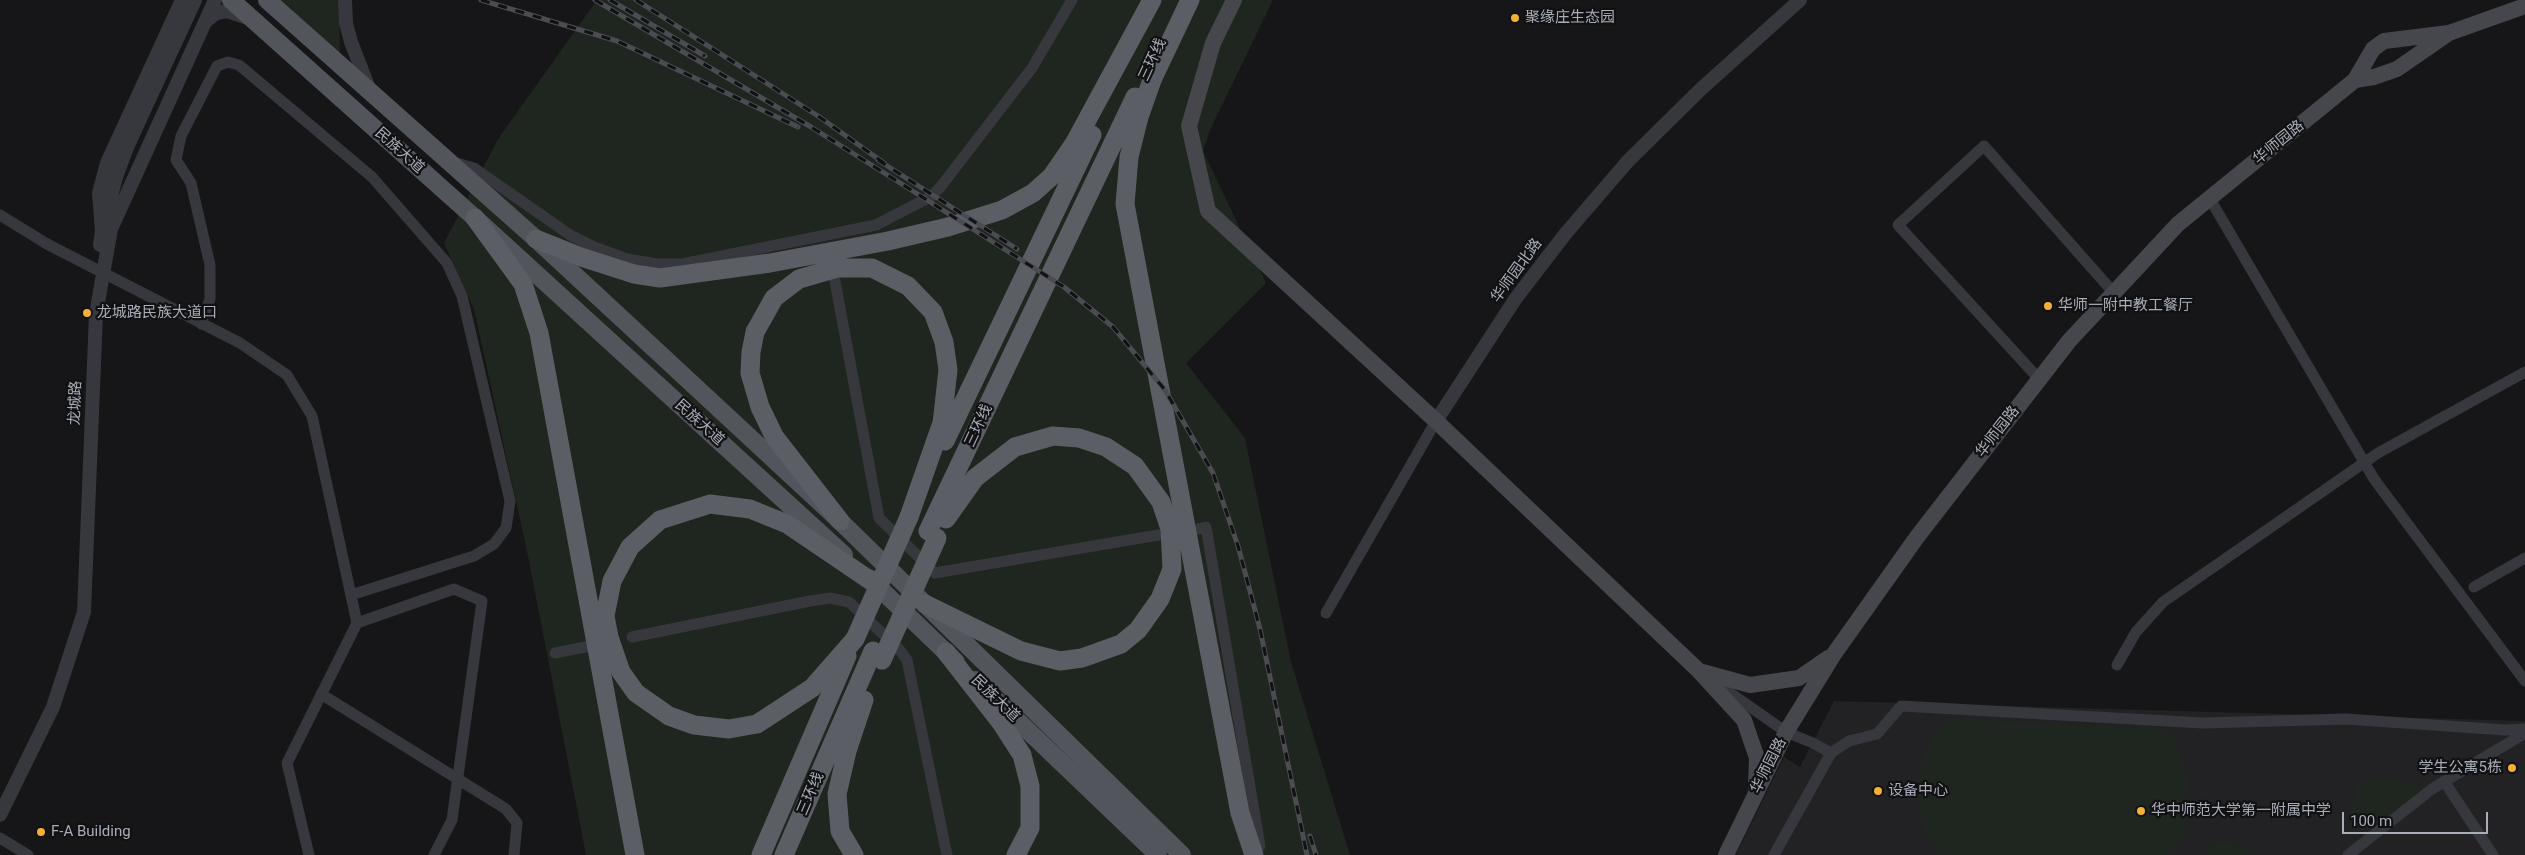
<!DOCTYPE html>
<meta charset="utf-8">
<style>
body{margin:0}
#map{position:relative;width:2525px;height:855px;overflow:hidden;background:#161618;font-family:Roboto,sans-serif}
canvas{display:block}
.scale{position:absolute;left:2342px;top:812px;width:146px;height:22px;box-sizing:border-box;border:2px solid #a8adb8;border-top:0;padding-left:6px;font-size:15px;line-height:18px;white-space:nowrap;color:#a8adb8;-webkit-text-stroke:4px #111113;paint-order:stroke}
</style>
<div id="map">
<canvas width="2525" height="855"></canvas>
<div class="scale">100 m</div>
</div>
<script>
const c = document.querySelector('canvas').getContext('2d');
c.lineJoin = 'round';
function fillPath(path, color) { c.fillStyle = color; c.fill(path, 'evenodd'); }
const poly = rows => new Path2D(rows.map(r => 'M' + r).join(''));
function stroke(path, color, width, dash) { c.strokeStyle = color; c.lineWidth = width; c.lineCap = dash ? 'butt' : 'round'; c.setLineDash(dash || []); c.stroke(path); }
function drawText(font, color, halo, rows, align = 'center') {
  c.font = font + ' Roboto,"Noto Sans SC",sans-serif'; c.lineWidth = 4.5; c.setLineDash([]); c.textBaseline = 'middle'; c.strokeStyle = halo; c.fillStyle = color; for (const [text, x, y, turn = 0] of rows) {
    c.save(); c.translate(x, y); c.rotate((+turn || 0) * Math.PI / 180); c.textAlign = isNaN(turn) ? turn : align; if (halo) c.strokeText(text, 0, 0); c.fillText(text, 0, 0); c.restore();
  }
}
fillPath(poly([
 [1834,701,2525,721,2525,855,1736,855,1784,757,1800,767]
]), '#222225');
fillPath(poly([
 [276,0,339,0,340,59],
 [597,0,1273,0,1210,130,1203,151,1266,283,1186,363,1245,438,1291,662,1350,855,586,855,528,556,474,309,444,243,498,139],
 [1949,719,2163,729,2175,737,2188,779,2190,809,2185,836,2171,855,1937,855,1937,849,1923,829,1918,802,1919,775,1922,760,1935,734],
 [2401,780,2425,789,2375,827,2359,821,2346,820,2345,816,2353,805,2356,795,2356,781],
 [2220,842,2226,842,2237,847,2244,846,2254,855,2206,855,2210,847]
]), '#1e261f');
stroke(poly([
 [453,162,474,168,570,235,594,247,627,259,657,264,682,264,876,225,932,196,942,185,1032,68,1072,0],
 [2210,199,2374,479,2525,681],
 [0,215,47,244,240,343,287,375,312,416,357,623,287,763,309,855],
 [834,276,879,518,935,573,1164,534],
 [201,324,210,299,210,265,191,183,176,160,181,136,217,66,228,62,239,65,372,177,447,263,462,296,510,501,506,528,494,544,474,556,351,595],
 [2039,379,1898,225,1984,146,2114,293],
 [1194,530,1206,527,1260,846],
 [2474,587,2525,558],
 [1326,613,1436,421],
 [357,623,454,589,482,601,452,820,434,855],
 [632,637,810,601,830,598,849,602,899,649,907,660,947,855],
 [555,653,590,646],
 [2117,665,2136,632,2163,602,2378,453,2525,372],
 [1719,685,1786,732,1813,743,1831,753],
 [321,694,506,809,517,823,514,855],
 [2444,781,2493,855],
 [0,838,28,855],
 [1774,855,1831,753,1849,741,1877,734,1901,706,2203,723,2346,719,2505,730,2525,729],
 [2348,855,2432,789,2525,733]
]), '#37383d', 11);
stroke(poly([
 [345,0,346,23,351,42,370,91],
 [205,22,216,13,227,11,248,18],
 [105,218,117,174,128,145,195,0],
 [100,245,102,231,99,193,107,163,182,0],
 [1436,421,1516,298,1566,233,1628,161,1701,89,1800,0],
 [0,815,53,707,84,612,96,314,111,229,215,0]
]), '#37383d', 14);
stroke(poly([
 [1234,0,1213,43,1189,126,1208,211,1436,421,1699,671,1744,720,1757,758,1756,786],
 [2355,80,2374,77,2397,69,2449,33],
 [1699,671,1750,685,1799,678,1828,658],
 [1726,855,1786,732,1834,654,1917,537,2069,341,2178,224,2355,80,2373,49,2384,41,2449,33,2525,6]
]), '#45474d', 16);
stroke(poly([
 [231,0,475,218,844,555],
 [267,0,536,239,840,521,1182,855],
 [869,578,956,662],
 [975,680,1158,855]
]), '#53555c', 18);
stroke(poly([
 [1190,0,1152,80,1139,117,1129,157,1125,204,1240,813,1254,855],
 [475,218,523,284,539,333,635,855],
 [536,239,581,257,634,274,660,278,770,263,888,241,948,227,1002,210,1033,193,1052,176,1074,144,1152,0],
 [945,441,1092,135],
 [840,521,774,436,760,407,750,373,751,352,755,332,774,298,799,279,837,268,872,268,908,286,933,312,944,342,948,370,942,423,909,517],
 [928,531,1135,97],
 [925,604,1021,651,1060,661,1082,658,1121,644,1138,630,1160,599,1172,569,1170,529,1161,502,1135,466,1106,447,1079,438,1053,436,1015,447,975,478,946,519],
 [855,639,812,688,757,724,729,729,694,725,669,716,636,693,621,672,609,637,605,616,612,581,630,547,660,520,710,504,750,509,787,524,874,583],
 [946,652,1002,724,1022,755,1030,786,1030,828,1016,855],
 [761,855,847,656],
 [784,855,873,651],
 [854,855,840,831,837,794,847,751,864,700]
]), '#5b5e65', 19);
const rail = poly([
 [481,0,617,41,798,127],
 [595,0,811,127,897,181,1064,287,1113,327,1165,390,1213,473,1238,546,1260,629,1307,855],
 [610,0,705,56],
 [636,0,818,116,884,163],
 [878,160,1017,249],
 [1310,836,1316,855]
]);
stroke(rail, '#4a4c52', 5);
stroke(rail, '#111113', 3, [9]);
stroke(poly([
 [855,639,909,517],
 [882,660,937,538]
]), '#5b5e65', 19);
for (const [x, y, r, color] of [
 [1515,18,5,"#f2b134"],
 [2048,306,5,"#f2b134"],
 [87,313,5,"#f2b134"],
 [2512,768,5,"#f2b134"],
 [1878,791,5,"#f2b134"],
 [2141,811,5,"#f2b134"],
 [41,832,5,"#f2b134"]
]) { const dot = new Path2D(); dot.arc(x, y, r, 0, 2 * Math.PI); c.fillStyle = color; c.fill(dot); stroke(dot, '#111113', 2); }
drawText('15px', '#a8adb8', '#111113', [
 ["聚缘庄生态园",1525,18],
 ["华师一附中教工餐厅",2058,306],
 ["龙城路民族大道口",97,313],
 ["学生公寓5栋",2502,768,"right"],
 ["设备中心",1888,791],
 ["华中师范大学第一附属中学",2151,811],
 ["F-A Building",51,832]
], 'left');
drawText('15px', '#a8adb8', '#111113', [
 ["三环线",1153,60,-65],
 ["华师园路",2279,143,-39],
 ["民族大道",399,151,42],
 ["华师园北路",1517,271,-54],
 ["龙城路",76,403,-88],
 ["民族大道",699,423,42],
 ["三环线",979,426,-65],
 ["华师园路",1998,432,-52],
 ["民族大道",995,699,44],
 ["华师园路",1769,766,-63],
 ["三环线",811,794,-67]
]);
</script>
